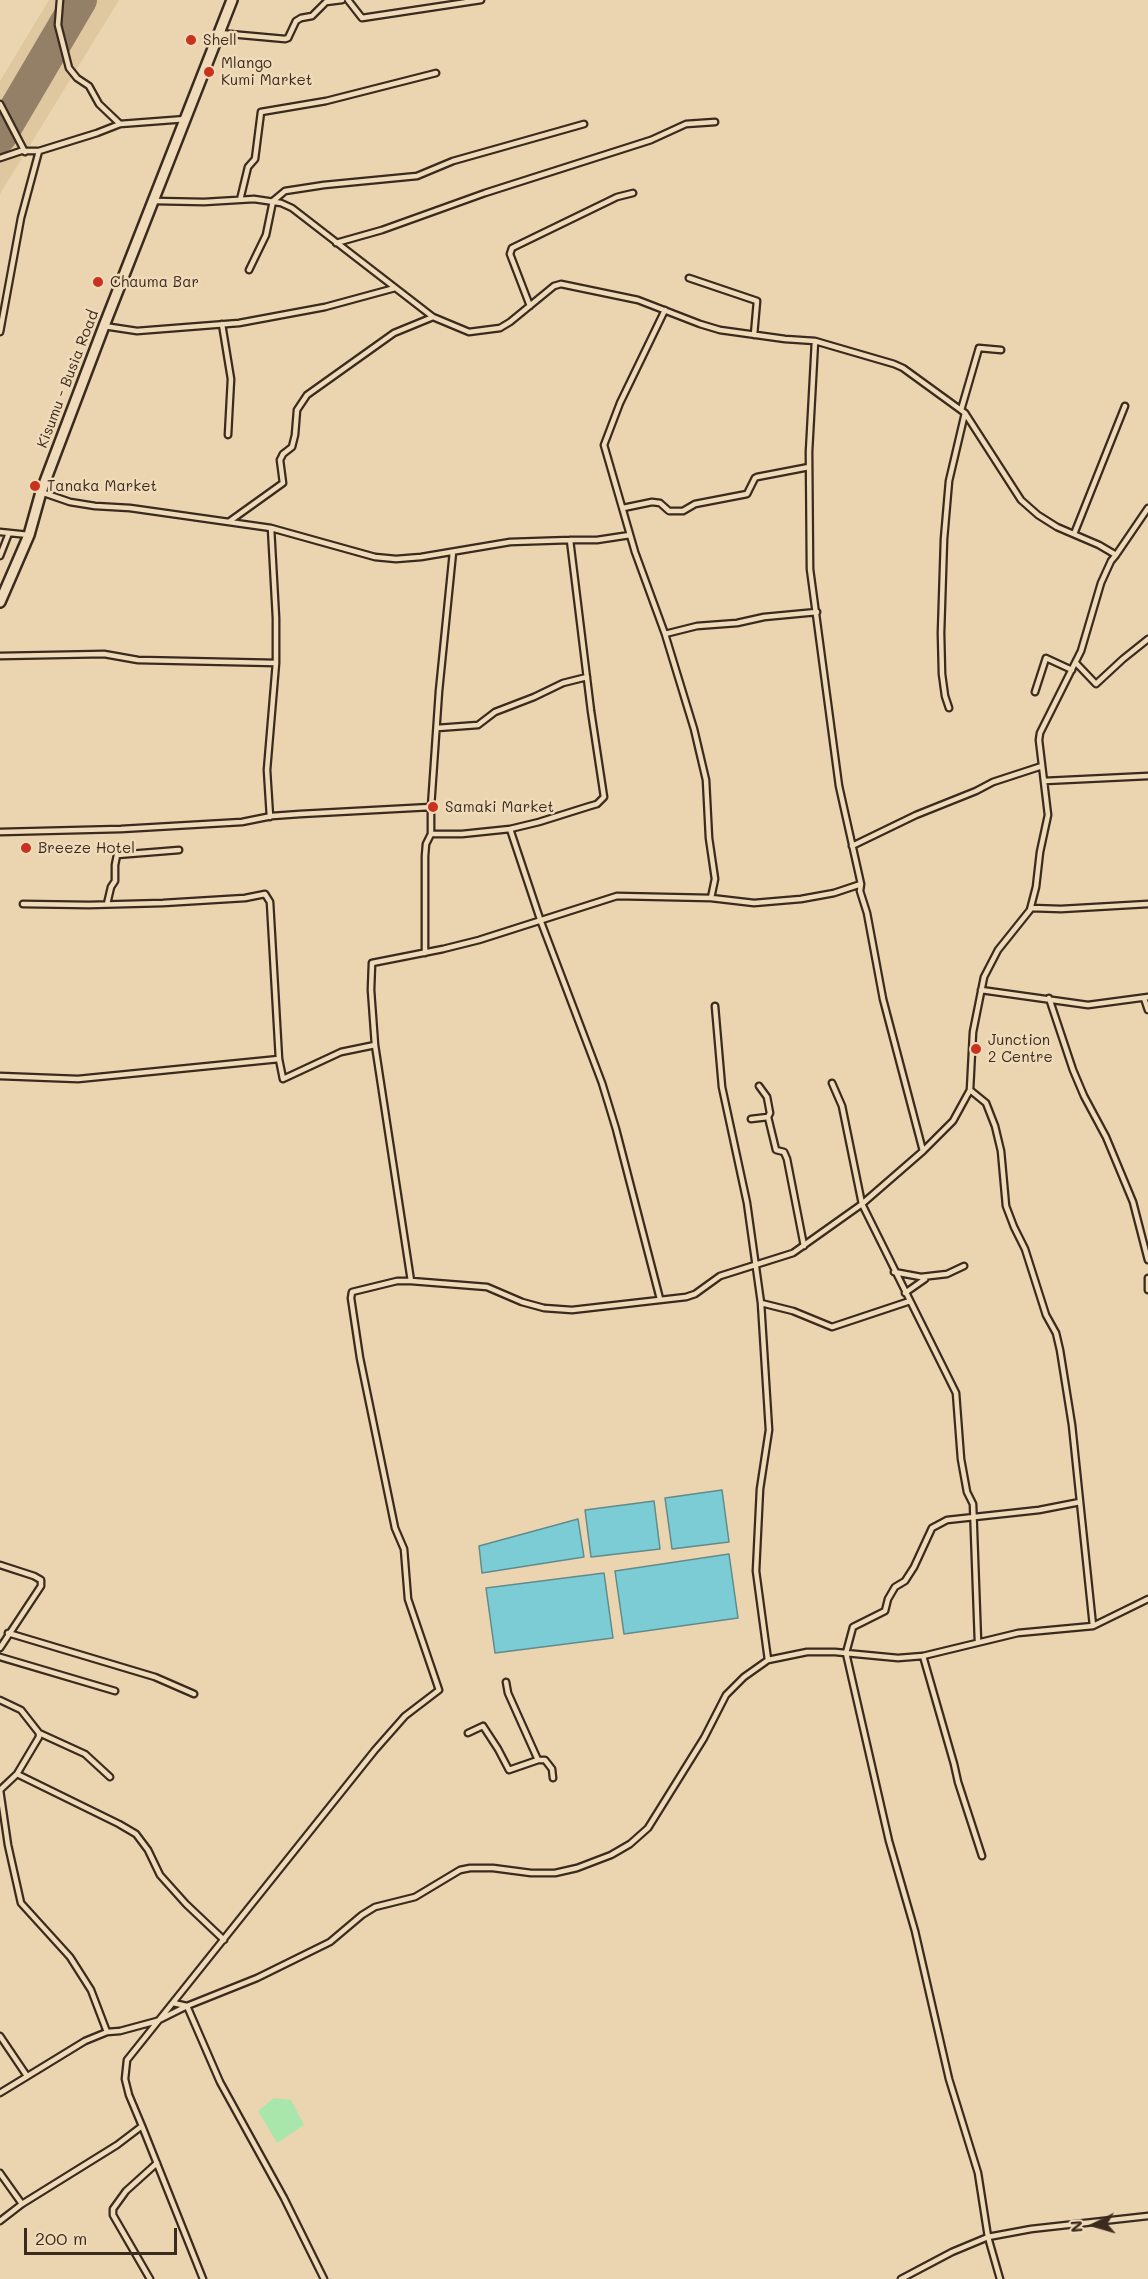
<!DOCTYPE html>
<style>
body{margin:0}
#map{position:relative;width:1148px;height:2279px;overflow:hidden;background:#ebd5b0;font-family:Mali,sans-serif}
canvas{display:block}
.north{position:absolute;left:1064px;top:2195px;width:60px;height:60px;-webkit-text-stroke:4px #efdbb9;paint-order:stroke;rotate:265deg;font-size:16px;font-weight:700;line-height:24px;text-align:center;color:#3b2a1e}
.north::after{content:'';display:block;margin:auto;width:21px;height:27px;background:#3b2a1e;clip-path:polygon(50% 0,100% 100%,50% 72%,0 100%)}
.scale{position:absolute;left:24px;top:2228px;width:153px;height:27px;box-sizing:border-box;border:3px solid #3b2a1e;border-top:0;padding-left:8px;font-size:18px;line-height:21px;white-space:nowrap;color:#3b2a1e;-webkit-text-stroke:4px #efdbb9;paint-order:stroke}
</style>
<div id="map">
<canvas width="1148" height="2279"></canvas>
<div class="north">N</div>
<div class="scale">200 m</div>
</div>
<script>
const c = document.querySelector('canvas').getContext('2d');
c.lineJoin = 'round';
function fillPath(path, color) { c.fillStyle = color; c.fill(path, 'evenodd'); }
const poly = rows => new Path2D(rows.map(r => 'M' + r).join(''));
function stroke(path, color, width, dash) { c.strokeStyle = color; c.lineWidth = width; c.lineCap = dash ? 'butt' : 'round'; c.setLineDash(dash || []); c.stroke(path); }
function drawText(font, color, halo, rows, align = 'center') {
  c.font = font + ' Mali,sans-serif'; c.lineWidth = 5; c.setLineDash([]); c.textBaseline = 'middle'; c.strokeStyle = halo; c.fillStyle = color; for (const [text, x, y, turn = 0] of rows) {
    c.save(); c.translate(x, y); c.rotate((+turn || 0) * Math.PI / 180); c.textAlign = isNaN(turn) ? turn : align; if (halo) c.strokeText(text, 0, 0); c.fillText(text, 0, 0); c.restore();
  }
}
fillPath(poly([
 [49,0,119,0,0,194,0,81]
]), '#dfc7a0');
fillPath(poly([
 [274,2098,291,2100,304,2125,277,2143,258,2111]
]), '#a9e6ac');
const water = poly([
 [722,1490,729,1542,672,1549,665,1498,722,1490],
 [654,1501,660,1549,591,1557,585,1510,654,1501],
 [578,1519,584,1557,482,1573,479,1546,578,1519],
 [729,1554,738,1618,624,1634,615,1571,729,1554],
 [604,1573,613,1638,495,1653,486,1588,604,1573]
]);
fillPath(water, '#7bccd4');
stroke(water, '#618b8b', 1.5);
stroke(poly([
 [0,136,80,0]
]), '#938067', 34);
const street = poly([
 [60,0,58,25,69,68,77,78,89,86,99,104,120,124],
 [348,0,362,18,481,0],
 [219,33,285,39,288,38,296,21,301,18,312,16,326,2,342,0],
 [0,104,25,152],
 [0,158,21,151,39,151,97,133,120,124,186,119],
 [240,200,248,167,255,159,261,112,326,101,436,73],
 [336,243,382,230,485,193,651,140,686,124,715,122],
 [249,270,266,235,273,201,285,191,324,185,417,176,453,161,584,124],
 [689,278,757,301,754,335],
 [530,306,510,254,512,248,617,197,633,193],
 [222,324,231,379,228,435],
 [104,326,137,331,239,323,325,307,395,288],
 [0,332,21,218,39,151],
 [815,341,809,452,810,569,839,786,861,884,860,891,867,913,883,999,923,1151],
 [961,410,979,348,1001,350],
 [41,492,70,502,95,506,130,508,271,528,375,557,396,559,421,557,510,542,570,540],
 [623,508,652,502,660,503,669,511,683,511,695,504,747,494,755,478,757,477,809,467],
 [230,521,283,483,280,460,283,454,292,447,295,435,297,410,307,395,394,333,433,317],
 [0,532,29,535],
 [1074,534,1125,406],
 [1116,555,1148,508],
 [0,556,9,533],
 [665,634,697,626,737,623,764,617,817,612],
 [0,656,104,654,138,660,276,663],
 [1076,663,1096,684,1123,659,1148,639],
 [1035,692,1046,658,1072,670],
 [949,708,945,696,942,674,941,633,944,539,949,481,965,413],
 [437,728,478,725,495,712,534,697,563,683,587,677],
 [1044,781,1148,776],
 [270,817,267,770,276,663,276,618,271,528],
 [510,829,541,922,602,1083,616,1129,660,1299],
 [0,832,121,829,242,822,272,816,300,814,431,807,439,691,453,552],
 [431,834,431,807],
 [852,846,916,815,976,791,993,782,1042,766],
 [711,898,754,903,801,899,834,893,861,884],
 [23,904,89,905,163,903,245,898,265,894,270,902,279,1059,283,1079,341,1052,375,1045],
 [107,904,111,887,115,881,115,865,117,855,179,850],
 [1031,908,1061,909,1148,904],
 [425,953,425,856,426,844,431,834,462,834,510,829,539,822,590,806,597,804,604,797,591,711,570,540,597,540,630,535],
 [981,990,1088,1005,1148,997],
 [1049,998,1073,1070,1084,1096,1106,1137,1133,1202,1148,1260],
 [1144,998,1148,1010],
 [715,1006,722,1087,747,1203,761,1303,769,1430,760,1489,756,1571,768,1660],
 [0,1076,78,1079,279,1059],
 [832,1083,842,1106,862,1204,956,1393,961,1459,967,1492,973,1504,978,1642],
 [759,1086,767,1097,770,1113,768,1117],
 [970,1090,986,1103,995,1126,1001,1151,1006,1206,1014,1227,1025,1249,1046,1315,1056,1333,1060,1350,1072,1425,1093,1626],
 [751,1119,768,1117,776,1150,784,1152,787,1159,804,1246],
 [894,1272,921,1277,947,1274,964,1266],
 [1148,1278,1148,1290],
 [411,1281,375,1045,371,990,372,963,443,949,479,940,617,896,711,898,715,879,709,838,706,780,694,729,665,634,635,552,604,445,620,403,665,310],
 [905,1293,925,1279],
 [761,1303,793,1311,832,1327,910,1301],
 [0,1565,34,1576,41,1580,41,1586,0,1648],
 [8,1633,155,1677,194,1694],
 [923,1656,954,1764,958,1782,982,1856],
 [0,1657,115,1691],
 [506,1682,508,1693,538,1760],
 [0,1700,21,1710,39,1733,39,1737,17,1774,0,1790,8,1845,21,1903,70,1957,91,1990,107,2032],
 [39,1733,85,1754,110,1777],
 [468,1733,483,1726,498,1749,509,1770,538,1760,545,1760,552,1769,553,1778],
 [17,1774,119,1824,136,1834,148,1850,160,1875,186,1904,224,1940],
 [173,2003,187,2006,220,2082,284,2198,324,2279],
 [0,2036,27,2076],
 [0,2093,85,2041,107,2032,120,2031,157,2021,187,2006,257,1978,330,1942,362,1915,375,1907,415,1897,460,1870,470,1868,493,1868,531,1873,555,1873,577,1868,611,1855,630,1844,648,1828,704,1738,726,1695,744,1677,768,1660,807,1652,835,1652,898,1658,923,1656,1018,1633,1093,1626,1148,1599],
 [142,2126,203,2279],
 [0,2173,22,2204],
 [0,2221,22,2204,117,2145,142,2126,129,2095,125,2079,127,2060,375,1750,405,1716,439,1690,408,1599,404,1549,395,1528,360,1358,351,1298,352,1292,397,1281,411,1281,487,1287,522,1302,544,1308,572,1310,686,1297,695,1294,720,1276,793,1253,862,1204,923,1151,953,1121,970,1090,973,1032,984,977,998,950,1030,910,1036,887,1040,852,1048,815,1039,740,1040,733,1081,651,1101,583,1111,561,1116,555,1099,545,1057,527,1038,515,1021,500,965,413,903,368,894,364,815,341,785,339,720,330,700,324,638,300,561,284,554,286,510,322,500,328,469,332,433,317,292,208,281,203,254,199,204,202,155,201],
 [150,2279,113,2215,113,2209,126,2191,157,2163],
 [901,2279,952,2252,988,2237,1031,2229,1148,2216],
 [1000,2279,988,2237,978,2173,949,2079,915,1931,889,1841,846,1653,853,1627,885,1611,888,1599,895,1587,905,1581,914,1567,932,1528,947,1520,1039,1510,1080,1502]
]);
const highway = poly([
 [0,602,29,535,41,492,104,326,232,0]
]);
stroke(street, '#3b2a1e', 9);
stroke(highway, '#3b2a1e', 14);
stroke(street, '#efdbb9', 4.5);
stroke(highway, '#efdbb9', 9);
for (const [x, y, r, color] of [
 [191,40,6,"#c8321e"],
 [209,72,6,"#c8321e"],
 [98,282,6,"#c8321e"],
 [35,486,6,"#c8321e"],
 [433,807,6,"#c8321e"],
 [26,848,6,"#c8321e"],
 [976,1049,6,"#c8321e"]
]) { const dot = new Path2D(); dot.arc(x, y, r, 0, 2 * Math.PI); c.fillStyle = color; c.fill(dot); stroke(dot, '#efdbb9', 2); }
drawText('15px', '#3b2a1e', '#efdbb9', [
 ["Shell",203,40],
 ["Mlango",221,63],
 ["Kumi Market",221,80],
 ["Chauma Bar",110,282],
 ["Tanaka Market",47,486],
 ["Samaki Market",445,807],
 ["Breeze Hotel",38,848],
 ["Junction",988,1040],
 ["2 Centre",988,1057]
], 'left');
drawText('15px', '#3b2a1e', '#efdbb9', [
 ["Kisumu - Busia Road",68,379,-69]
]);
</script>
